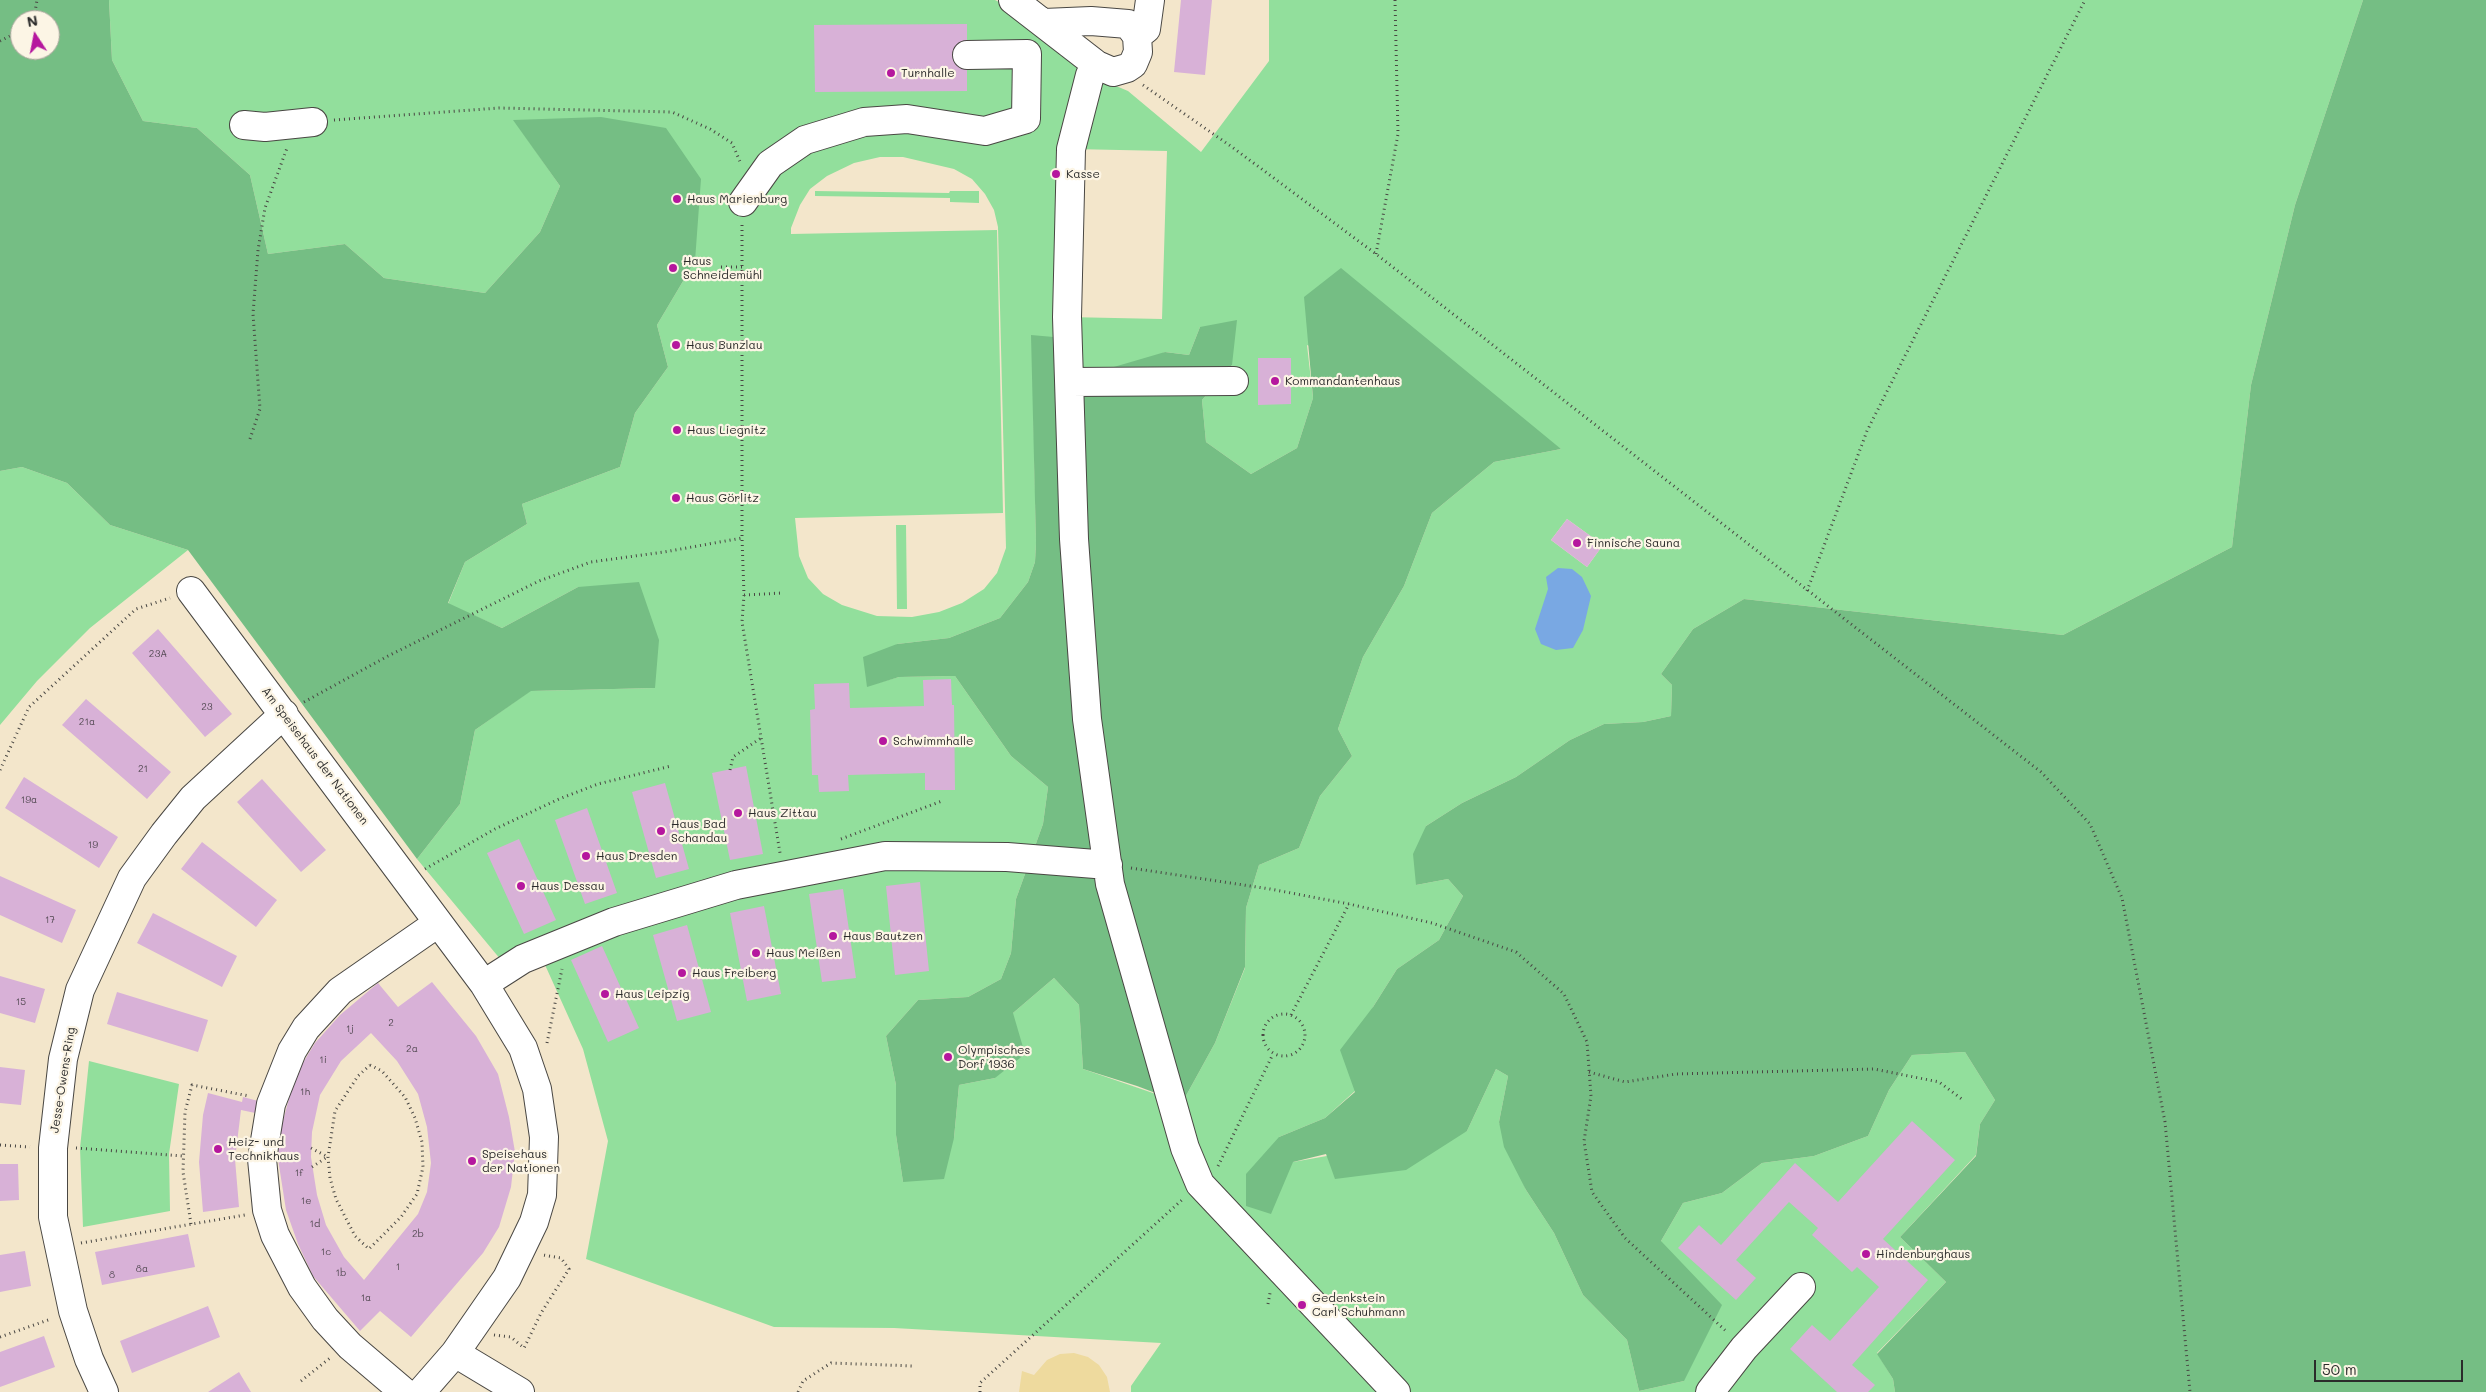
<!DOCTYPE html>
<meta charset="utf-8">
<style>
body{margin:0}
#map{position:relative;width:2486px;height:1392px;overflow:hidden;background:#f3e6cb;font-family:Mali,sans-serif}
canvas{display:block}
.north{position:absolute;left:10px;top:10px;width:50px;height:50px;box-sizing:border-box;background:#fcf5e5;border:1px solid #a8a49b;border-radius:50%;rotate:349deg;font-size:14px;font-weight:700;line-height:20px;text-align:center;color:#2b2b2b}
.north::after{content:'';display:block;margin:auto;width:18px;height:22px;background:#b5179e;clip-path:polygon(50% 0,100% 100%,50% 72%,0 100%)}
.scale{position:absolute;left:2314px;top:1360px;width:149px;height:22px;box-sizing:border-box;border:2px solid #2b2b2b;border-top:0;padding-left:6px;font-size:15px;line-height:18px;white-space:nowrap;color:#2b2b2b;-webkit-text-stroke:4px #fcf5e5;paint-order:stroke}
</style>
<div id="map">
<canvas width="2486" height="1392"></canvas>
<div class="north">N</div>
<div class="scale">50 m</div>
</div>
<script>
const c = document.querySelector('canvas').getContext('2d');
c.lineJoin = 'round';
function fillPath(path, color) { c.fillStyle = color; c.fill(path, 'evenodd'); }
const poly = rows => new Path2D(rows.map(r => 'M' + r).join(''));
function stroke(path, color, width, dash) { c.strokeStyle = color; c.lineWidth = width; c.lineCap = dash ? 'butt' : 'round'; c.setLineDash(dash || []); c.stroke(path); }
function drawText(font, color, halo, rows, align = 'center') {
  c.font = font + ' Mali,sans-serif'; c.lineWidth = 4.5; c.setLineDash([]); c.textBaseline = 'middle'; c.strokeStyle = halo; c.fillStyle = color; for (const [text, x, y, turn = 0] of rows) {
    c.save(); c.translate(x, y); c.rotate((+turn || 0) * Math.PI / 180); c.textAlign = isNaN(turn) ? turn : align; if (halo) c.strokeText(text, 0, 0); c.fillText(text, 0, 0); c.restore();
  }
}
fillPath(poly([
 [109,0,995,0,1015,10,1090,75,1128,91,1201,152,1269,61,1269,0,2363,0,2295,205,2251,385,2232,547,2063,635,1744,599,1693,629,1661,674,1672,685,1671,716,1643,722,1604,724,1570,740,1516,777,1462,803,1426,826,1416,885,1448,879,1463,896,1439,940,1397,969,1373,1007,1355,1091,1325,1118,1279,1137,1293,1162,1467,1131,1496,1069,1508,1076,1499,1122,1526,1190,1554,1233,1583,1295,1627,1340,1639,1391,1684,1381,1661,1241,1683,1203,1722,1193,1762,1163,1814,1156,1868,1136,1889,1090,1912,1055,1965,1052,1995,1100,1980,1124,1976,1155,1900,1237,1946,1282,1877,1353,1893,1379,1895,1392,1131,1392,1131,1386,1161,1343,894,1328,774,1327,586,1259,608,1141,583,1049,541,956,511,972,417,859,460,804,475,730,530,691,655,688,578,587,502,628,448,604,465,562,527,524,522,504,620,467,635,413,668,367,657,325,695,261,514,120,560,186,540,232,485,293,384,278,345,244,268,254,250,175,197,128,143,121,112,60],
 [1072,149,1167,151,1162,319,1067,317],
 [880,157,903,157,954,169,972,179,985,194,994,210,998,227,1006,548,997,573,984,589,962,603,939,612,912,617,877,616,842,605,823,594,808,578,799,556,795,518,1003,513,997,230,791,234,791,228,800,205,810,189,827,176,854,163],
 [1200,327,1232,365,1202,400,1206,442,1251,474,1297,448,1313,398,1307,345,1561,449,1494,462,1432,513,1404,586,1363,657,1338,729,1352,756,1320,796,1299,848,1259,865,1246,908,1245,968,1215,1043,1182,1103,1083,1069,1079,1005,1054,978,1013,1013,995,1078,959,1085,954,1138,903,1182,896,1135,896,1085,886,1036,918,1000,968,997,1001,979,1011,953,1016,899,1043,824,1048,787,1011,756,955,676,899,677,867,686,897,644,949,638,1000,618,1028,582,1035,562,1036,543,1032,335,1054,383,1089,392,1165,352,1189,355],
 [1567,519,1603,545,1587,567,1551,540],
 [815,191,949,193,950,191,979,191,979,203,950,202,950,198,815,196],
 [22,467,67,483,110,525,188,550,90,628,37,681,0,725,0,471],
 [896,525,906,525,907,609,897,609],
 [89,1061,179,1084,169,1154,170,1211,83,1227,80,1148]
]), '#92df9c');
fillPath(poly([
 [0,0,109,0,112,60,143,121,197,128,250,175,268,254,345,244,384,278,485,293,540,232,560,186,513,120,601,117,666,128,701,179,695,261,657,325,668,367,635,413,620,467,522,504,527,524,465,562,448,603,502,628,578,587,639,582,659,640,655,688,531,691,475,730,460,804,417,859,188,550,110,525,67,483,22,467,0,471],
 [20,20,50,20,50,50,20,50],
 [2363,0,2486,0,2486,1392,1895,1392,1893,1379,1877,1354,1946,1282,1900,1237,1976,1156,1980,1124,1995,1100,1965,1052,1912,1055,1889,1090,1868,1136,1814,1156,1762,1163,1722,1193,1683,1203,1661,1241,1722,1305,1684,1381,1639,1391,1627,1340,1583,1295,1554,1233,1526,1190,1504,1147,1499,1122,1508,1076,1496,1069,1467,1131,1406,1170,1335,1179,1326,1154,1293,1162,1271,1214,1246,1206,1246,1174,1279,1137,1325,1118,1355,1092,1340,1050,1373,1007,1397,969,1439,940,1463,896,1448,879,1416,885,1413,854,1426,826,1462,803,1516,777,1570,740,1604,724,1643,722,1671,716,1672,685,1661,674,1693,629,1744,599,2063,635,2232,547,2251,385,2295,205],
 [1341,268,1561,449,1494,462,1432,513,1404,586,1363,657,1338,729,1352,756,1320,796,1299,848,1259,865,1246,908,1245,967,1215,1043,1182,1103,1137,1086,1083,1069,1079,1005,1054,978,1013,1013,1025,1054,995,1078,959,1085,954,1138,944,1179,903,1182,896,1135,896,1085,886,1036,918,1000,968,997,1001,979,1011,953,1016,899,1043,824,1048,787,1011,756,955,676,899,677,867,687,863,657,897,644,949,638,1000,618,1028,582,1035,562,1036,543,1031,335,1065,338,1054,383,1089,392,1107,369,1165,352,1189,355,1200,327,1237,320,1232,365,1202,400,1206,442,1251,474,1297,448,1313,398,1304,297]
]), '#75be84');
fillPath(poly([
 [1074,1353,1088,1357,1099,1365,1107,1377,1110,1392,1019,1392,1022,1371,1034,1375,1047,1360,1060,1354]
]), '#eeda9e');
fillPath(poly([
 [1558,568,1572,569,1582,577,1591,596,1583,630,1573,648,1556,650,1541,644,1535,629,1548,589,1546,577]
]), '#79a8e3');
fillPath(poly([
 [1181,0,1212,0,1205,75,1174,72],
 [967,24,967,91,815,92,814,25],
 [1055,168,1062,177,1056,181,1050,172],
 [1258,358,1291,358,1291,404,1258,405],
 [1567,519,1603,545,1587,567,1551,540],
 [158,629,232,714,205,737,132,653],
 [951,679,952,705,954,705,955,790,925,790,925,773,848,775,849,791,819,792,818,775,812,775,810,710,815,709,814,684,849,683,850,708,924,706,923,680],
 [86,699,171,772,147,799,62,725],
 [746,766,763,854,730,860,712,773],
 [24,777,118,837,99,868,5,808],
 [262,779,326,850,301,872,237,802],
 [665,783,689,869,656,878,632,792],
 [587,808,617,893,585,904,555,820],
 [519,839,556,920,524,934,487,853],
 [202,842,277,900,256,927,181,869],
 [0,876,76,910,62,943,0,915],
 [920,882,929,971,895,975,886,886],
 [843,889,856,978,822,982,809,894],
 [764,906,781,994,747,1001,730,913],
 [153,913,237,956,222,987,137,943],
 [687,925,711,1012,677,1021,653,935],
 [602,946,639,1028,608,1042,571,960],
 [0,976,45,989,35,1023,0,1013],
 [432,982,476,1036,498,1074,509,1117,515,1152,511,1187,499,1227,483,1253,411,1337,380,1311,360,1331,313,1276,298,1244,286,1210,278,1159,279,1136,295,1076,315,1043,340,1015,378,983,398,1007],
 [371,1033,397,1061,418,1094,427,1127,431,1163,427,1192,418,1214,364,1280,344,1257,326,1225,317,1195,311,1157,312,1132,320,1095,341,1061],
 [117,992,208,1020,198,1052,107,1024],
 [0,1067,25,1070,21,1105,0,1103],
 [208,1093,242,1102,243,1097,262,1102,260,1114,241,1110,235,1159,239,1207,203,1212,199,1162,203,1115],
 [1912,1121,1955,1160,1883,1239,1928,1280,1852,1365,1875,1385,1868,1392,1837,1392,1790,1349,1812,1325,1830,1341,1879,1287,1857,1267,1852,1272,1812,1235,1818,1228,1789,1202,1736,1260,1756,1278,1736,1300,1678,1248,1699,1225,1721,1245,1795,1163,1838,1202],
 [0,1164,18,1164,19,1200,0,1201],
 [188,1234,195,1267,102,1285,95,1252],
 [25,1251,31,1286,0,1292,0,1255],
 [208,1306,220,1337,132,1373,120,1341],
 [44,1336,55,1367,0,1387,0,1352],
 [239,1372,251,1392,208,1392]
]), '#d8b1d7');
const minor = poly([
 [1013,0,1097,65,1113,72,1127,68,1133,64,1138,52,1137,36,1128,24,1091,21,1044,23],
 [1137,36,1146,29,1150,0],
 [1097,65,1090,75,1071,149,1067,317,1074,539,1087,719,1110,884,1185,1148,1200,1184,1396,1392],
 [244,125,265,127,313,122],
 [743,202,770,164,805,140,864,122,907,119,985,131,1026,119,1027,54,967,55],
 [1070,382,1234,381],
 [191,591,484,984,523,1048,537,1089,544,1137,542,1195,534,1222,507,1278,455,1353,421,1392],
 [484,984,523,959,614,922,736,885,885,856,1007,857,1108,865],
 [455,1353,520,1392],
 [104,1392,89,1359,73,1311,53,1217,53,1148,63,1059,80,990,132,878,164,834,193,798,284,714],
 [404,1392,350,1346,325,1319,302,1287,275,1235,267,1210,262,1159,271,1104,292,1051,306,1028,340,991,438,923],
 [1710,1392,1744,1348,1801,1287]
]);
stroke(minor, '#494743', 30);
stroke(poly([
 [28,20,35,12,37,0],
 [0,41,20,31],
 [1143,85,1232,147,1376,254,2041,772,2090,824,2122,898,2165,1122,2190,1392],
 [334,120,499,108,672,112,710,129,732,143,741,164],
 [742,225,742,538,744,595,742,622,780,853],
 [1376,254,1398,134,1395,0],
 [721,267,742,267],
 [726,431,742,432],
 [250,439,260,409,253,314,258,250,265,208,287,148],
 [725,498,742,498],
 [1807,591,1867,431,2085,0],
 [744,595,782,593],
 [304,702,388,656,539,581,591,562,664,552,742,538],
 [0,770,29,707,136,609,170,598],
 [730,770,733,757,761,738],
 [841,839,942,801],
 [1131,868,1270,889,1349,904,1432,923,1516,952,1564,994,1587,1042,1591,1096,1584,1141,1592,1192,1625,1238,1727,1332],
 [425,869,495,829,559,799,598,784,671,766],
 '1263 1035a21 21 0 1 1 42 0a21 21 0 1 1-42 0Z',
 [1291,1015,1349,904],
 [547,1043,562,969],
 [370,1065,382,1071,405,1097,415,1118,422,1142,423,1167,417,1194,401,1217,369,1249,355,1236,336,1199,330,1178,328,1157,335,1111,358,1076,370,1065],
 [1589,1072,1625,1082,1676,1074,1874,1069,1939,1082,1963,1100],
 [0,1145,30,1147],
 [76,1148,183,1156],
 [311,1148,328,1157],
 [1218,1166,1273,1054],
 [312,1167,327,1157],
 [191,1224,183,1172,185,1112,192,1085,249,1096],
 [81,1243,245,1215],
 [1268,1304,1270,1293],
 [494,1335,511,1337,524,1348,541,1313,569,1269,561,1258,543,1255],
 [0,1337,51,1319],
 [301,1381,330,1358],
 [798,1392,803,1381,831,1363,914,1366],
 [980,1392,980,1383,1183,1199]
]), '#494743', 3, [1, 4]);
stroke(minor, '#fff', 28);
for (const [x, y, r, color] of [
 [891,73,5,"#b5179e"],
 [1056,174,5,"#b5179e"],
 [677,199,5,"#b5179e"],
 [673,268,5,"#b5179e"],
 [676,345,5,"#b5179e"],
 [1275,381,5,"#b5179e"],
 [677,430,5,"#b5179e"],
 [676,498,5,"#b5179e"],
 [1577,543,5,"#b5179e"],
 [883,741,5,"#b5179e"],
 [738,813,5,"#b5179e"],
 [661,831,5,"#b5179e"],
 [586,856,5,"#b5179e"],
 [521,886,5,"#b5179e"],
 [833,936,5,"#b5179e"],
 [756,953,5,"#b5179e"],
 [682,973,5,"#b5179e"],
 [605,994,5,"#b5179e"],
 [948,1057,5,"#b5179e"],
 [218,1149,5,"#b5179e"],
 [472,1161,5,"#b5179e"],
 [1866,1254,5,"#b5179e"],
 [1302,1305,5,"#b5179e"]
]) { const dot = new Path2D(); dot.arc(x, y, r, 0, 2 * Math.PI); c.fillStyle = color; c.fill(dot); stroke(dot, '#fcf5e5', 2); }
drawText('10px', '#564c56', null, [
 ["23A",158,654],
 ["23",207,707],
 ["21a",87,722],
 ["21",143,769],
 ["19a",29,800],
 ["19",93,845],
 ["17",50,920],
 ["15",21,1002],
 ["2",391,1023],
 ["1j",350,1029],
 ["2a",412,1049],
 ["1i",323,1060],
 ["1h",305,1092],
 ["1f",299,1173],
 ["1e",306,1201],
 ["1d",315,1224],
 ["2b",418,1234],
 ["1c",326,1252],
 ["1",398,1267],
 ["8a",142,1269],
 ["1b",341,1273],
 ["8",112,1275],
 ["1a",366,1298]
]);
drawText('12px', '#2b2b2b', '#fcf5e5', [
 ["Turnhalle",901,73],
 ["Kasse",1066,174],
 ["Haus Marienburg",687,199],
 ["Haus",683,261],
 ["Schneidemühl",683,275],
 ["Haus Bunzlau",686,345],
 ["Kommandantenhaus",1285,381],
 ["Haus Liegnitz",687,430],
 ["Haus Görlitz",686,498],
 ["Finnische Sauna",1587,543],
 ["Schwimmhalle",893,741],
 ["Haus Zittau",748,813],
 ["Haus Bad",671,824],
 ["Schandau",671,838],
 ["Haus Dresden",596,856],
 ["Haus Dessau",531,886],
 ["Haus Bautzen",843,936],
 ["Haus Meißen",766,953],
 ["Haus Freiberg",692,973],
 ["Haus Leipzig",615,994],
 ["Olympisches",958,1050],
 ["Dorf 1936",958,1064],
 ["Heiz- und",228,1142],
 ["Technikhaus",228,1156],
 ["Speisehaus",482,1154],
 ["der Nationen",482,1168],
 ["Hindenburghaus",1876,1254],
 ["Gedenkstein",1312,1298],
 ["Carl Schuhmann",1312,1312]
], 'left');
drawText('12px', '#2b2b2b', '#fcf5e5', [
 ["Am Speisehaus der Nationen",315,756,53],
 ["Jesse-Owens-Ring",63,1080,-81]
]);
</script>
